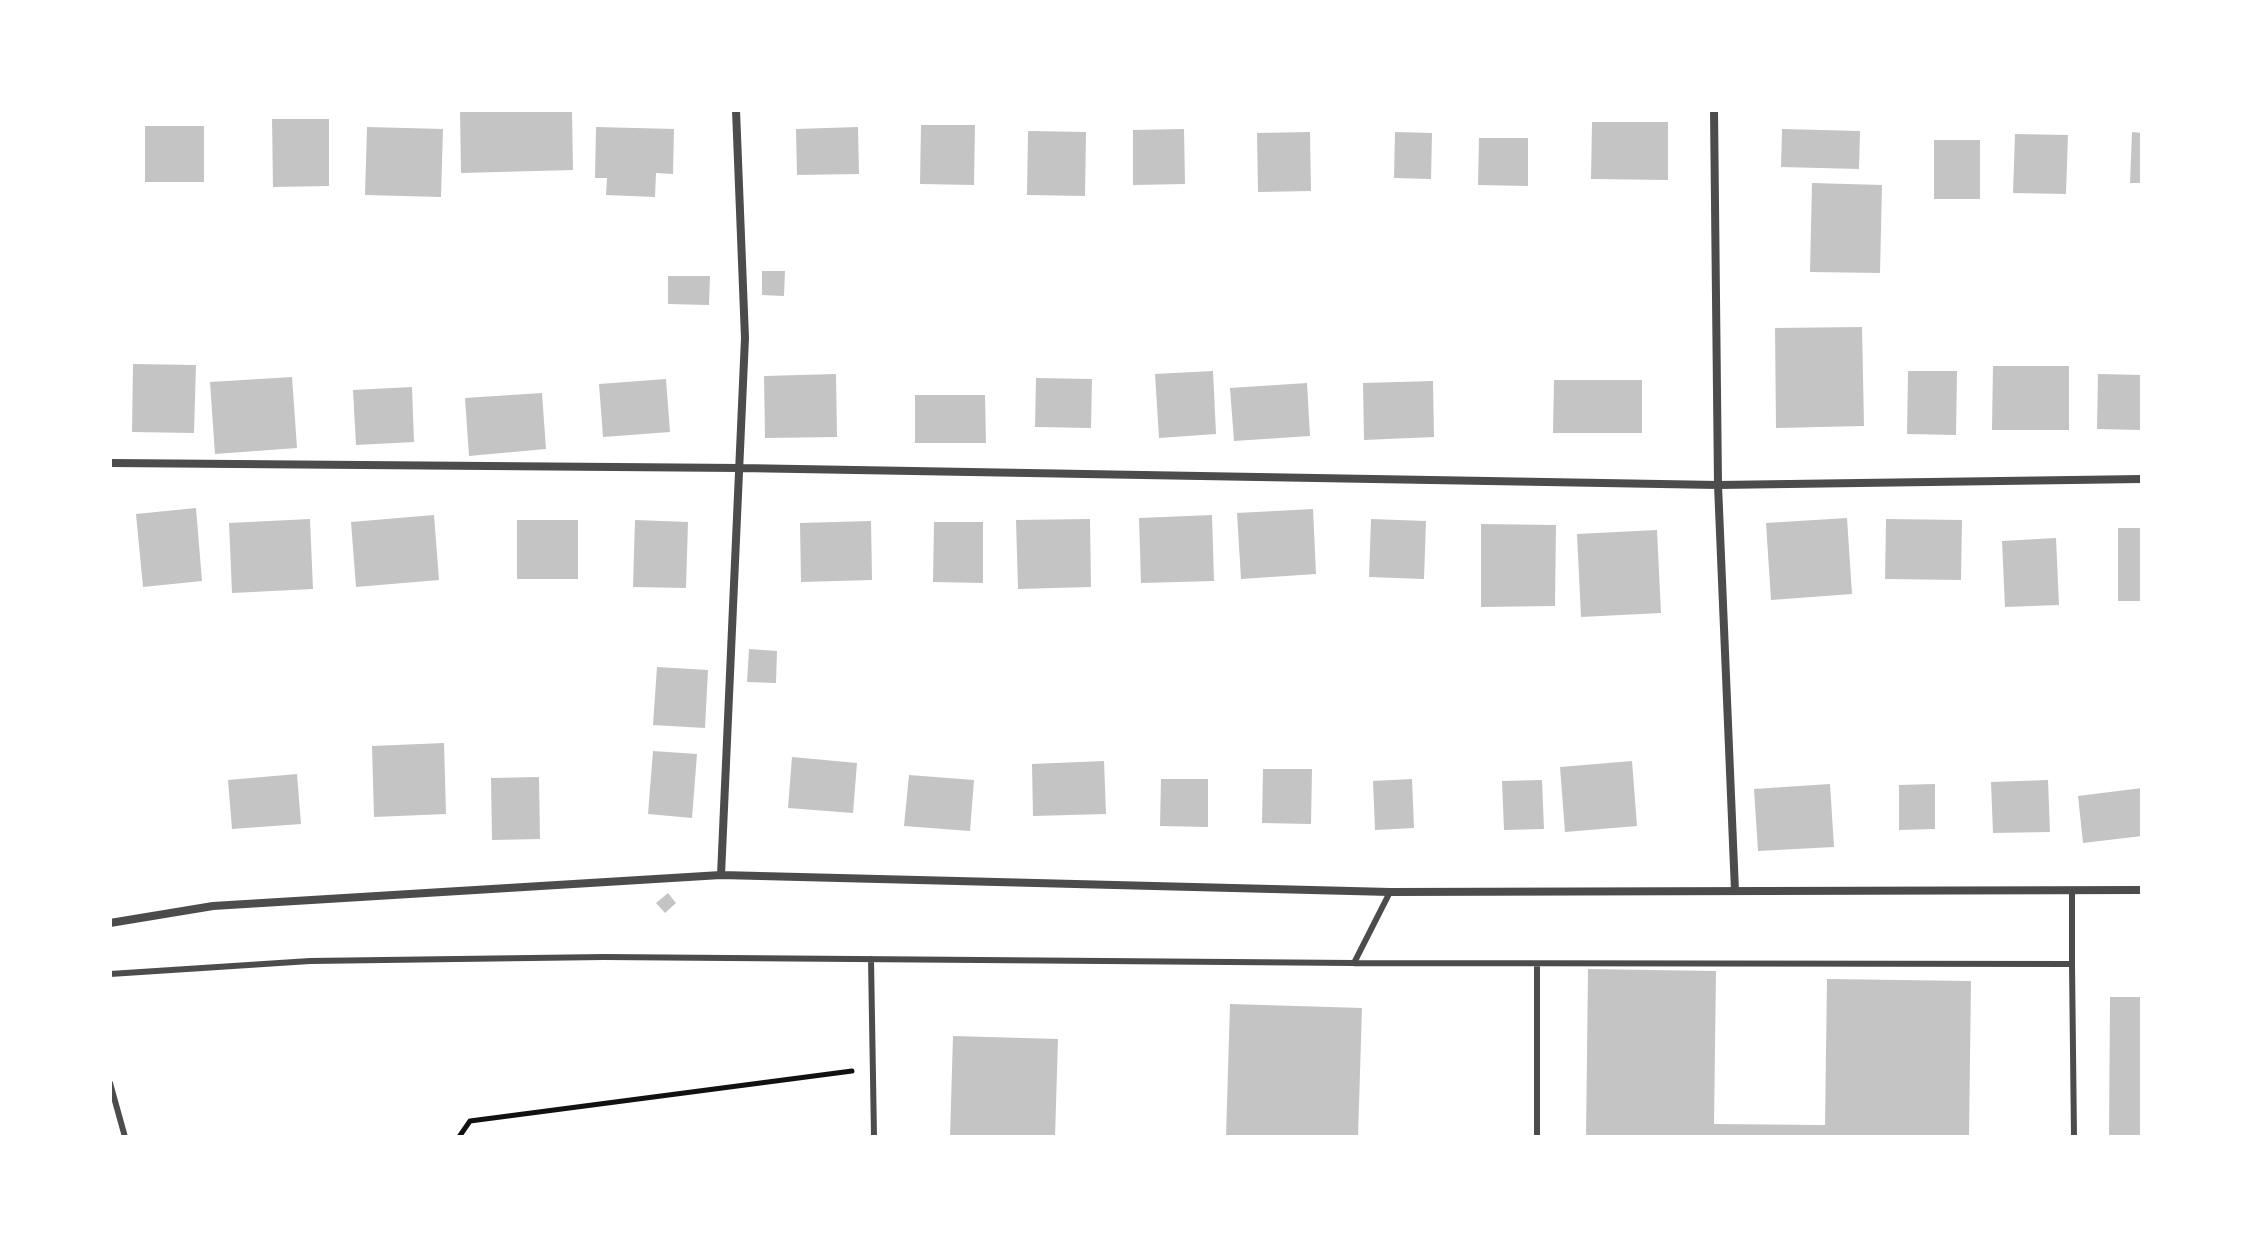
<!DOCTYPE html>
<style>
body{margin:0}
#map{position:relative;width:2252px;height:1247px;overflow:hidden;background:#fff;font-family:"Sofia Sans Condensed",sans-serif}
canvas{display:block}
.frame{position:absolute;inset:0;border:112px solid #fff;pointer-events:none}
</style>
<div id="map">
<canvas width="2252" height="1247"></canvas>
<div class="frame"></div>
</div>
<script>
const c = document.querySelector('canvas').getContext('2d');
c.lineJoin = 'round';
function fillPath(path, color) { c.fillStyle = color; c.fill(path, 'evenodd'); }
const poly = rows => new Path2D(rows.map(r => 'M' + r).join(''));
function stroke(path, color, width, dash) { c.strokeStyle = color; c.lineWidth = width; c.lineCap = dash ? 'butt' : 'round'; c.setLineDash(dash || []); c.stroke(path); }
fillPath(poly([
 [460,110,572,110,573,170,461,173],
 [272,119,329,119,329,186,273,187],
 [1592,122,1668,122,1668,180,1591,179],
 [921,125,975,125,974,185,920,184],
 [145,126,204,126,204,182,145,182],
 [367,127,443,129,441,197,365,195],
 [596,127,674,129,673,174,656,173,655,197,606,195,607,178,595,178],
 [858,127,859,174,797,175,796,129],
 [1184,129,1185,184,1133,185,1133,130],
 [1782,129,1860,131,1859,169,1781,167],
 [1028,131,1086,132,1085,196,1027,195],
 [1310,132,1311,191,1258,192,1257,133],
 [1395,132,1432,133,1431,179,1394,178],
 [2132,132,2142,133,2142,183,2130,183],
 [2015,134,2068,135,2066,194,2013,193],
 [1479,138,1528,138,1528,186,1478,185],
 [1934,140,1980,140,1980,199,1934,199],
 [1812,183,1882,185,1880,273,1810,272],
 [762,271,785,271,784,296,762,295],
 [668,276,710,276,709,305,668,304],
 [1862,327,1864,426,1776,428,1775,328],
 [133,364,196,365,194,433,132,432],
 [1993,366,2069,366,2069,430,1992,430],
 [1213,371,1216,434,1159,438,1155,374],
 [1908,371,1957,371,1956,435,1907,434],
 [836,374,837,437,765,438,764,376],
 [2098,374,2142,375,2142,430,2097,429],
 [292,377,297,448,215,454,210,382],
 [1036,378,1092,379,1091,428,1035,427],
 [666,379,670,432,603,437,599,384],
 [1554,380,1642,380,1642,433,1553,433],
 [1433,381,1434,437,1364,440,1363,383],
 [1307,383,1310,436,1234,441,1230,388],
 [412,387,414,442,356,445,353,390],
 [542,393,546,449,469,456,465,398],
 [915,395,985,395,986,443,915,443],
 [196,508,202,581,143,587,136,514],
 [1313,509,1316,574,1241,579,1237,513],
 [434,515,439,580,356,587,351,522],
 [1212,515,1214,581,1141,583,1139,518],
 [1847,518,1852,594,1771,600,1766,523],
 [310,519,313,589,232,593,229,523],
 [1090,519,1091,587,1018,589,1016,520],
 [1371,519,1426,521,1424,579,1369,577],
 [1886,519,1962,520,1961,580,1885,579],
 [517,520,578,520,578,579,517,579],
 [635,520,688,522,686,588,633,587],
 [871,521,872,580,801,582,800,523],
 [934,522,983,522,983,583,933,582],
 [1481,524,1556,525,1555,606,1481,607],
 [2118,528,2142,528,2142,601,2118,601],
 [1657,530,1661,613,1581,617,1577,534],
 [2056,538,2059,605,2005,607,2002,541],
 [749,649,777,651,776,683,747,682],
 [657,667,708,670,705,728,653,725],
 [444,743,446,814,374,817,372,746],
 [653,751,697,754,692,818,648,814],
 [792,757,857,763,853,813,788,808],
 [1104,761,1106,814,1033,816,1032,764],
 [1632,761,1637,826,1565,832,1560,767],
 [1263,769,1312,769,1311,824,1262,823],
 [297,774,301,824,232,829,228,780],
 [909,775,974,780,970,831,904,826],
 [539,777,540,839,492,840,491,778],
 [1161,779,1208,779,1208,827,1160,826],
 [1412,779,1414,828,1375,830,1373,781],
 [1542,780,1544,829,1504,830,1502,781],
 [2048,780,2050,832,1993,833,1991,782],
 [1830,784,1834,847,1758,851,1754,789],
 [1935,784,1935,829,1899,830,1899,785],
 [2142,788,2142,836,2083,843,2078,796],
 [668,893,676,903,665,913,656,903],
 [1588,969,1716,971,1714,1124,1825,1125,1827,979,1971,981,1969,1137,1586,1137],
 [2110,997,2142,997,2142,1137,2109,1137],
 [1230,1004,1362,1008,1358,1137,1226,1137],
 [953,1036,1058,1039,1055,1137,950,1137]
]), '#c4c4c4');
stroke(poly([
 [459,1137,470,1121,852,1071]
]), '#111', 5);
stroke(poly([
 [871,959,874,1137],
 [1354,963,1390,892],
 [1537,964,1537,1137],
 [2072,964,2074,1137],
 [110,974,310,961,604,957,1354,963,2072,964,2072,890],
 [110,1083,125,1137]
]), '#4c4c4c', 6);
stroke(poly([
 [1714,110,1718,485,1735,891],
 [110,463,740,468,1718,485,2142,479],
 [721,875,745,338,736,110],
 [110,923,213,906,721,875,1390,892,2142,890]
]), '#4c4c4c', 8);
</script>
